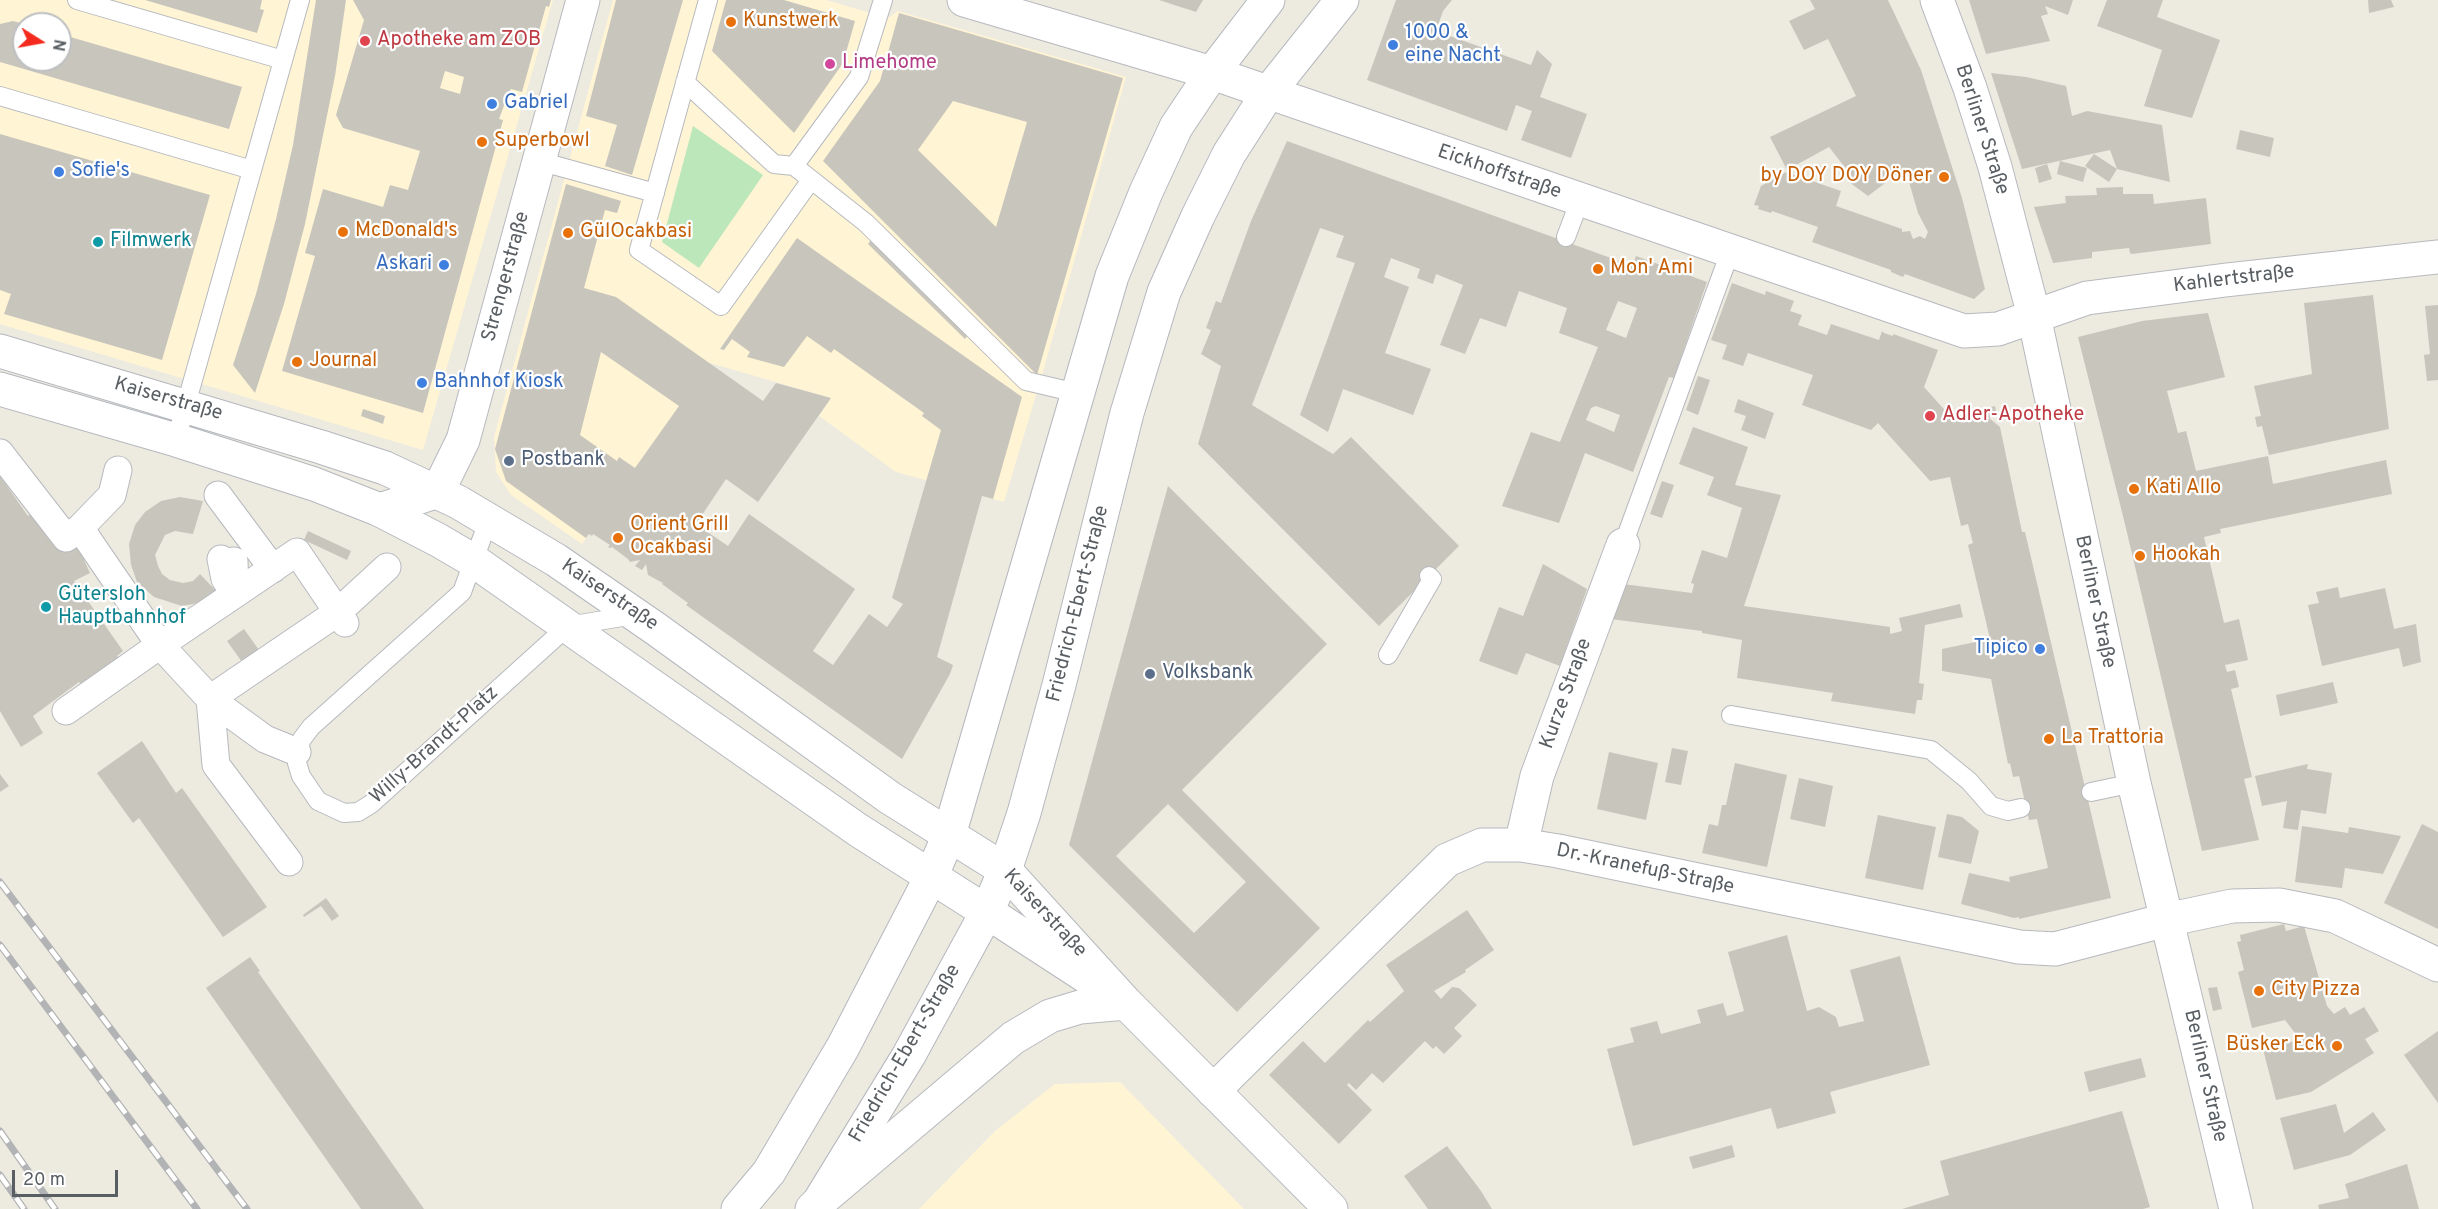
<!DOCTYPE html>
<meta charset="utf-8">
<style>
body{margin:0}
#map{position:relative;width:2438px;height:1209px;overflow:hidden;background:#edeae0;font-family:Overpass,sans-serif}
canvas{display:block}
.north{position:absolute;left:12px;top:12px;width:60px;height:60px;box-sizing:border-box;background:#fff;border:2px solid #bdbfc1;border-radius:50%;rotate:101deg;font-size:16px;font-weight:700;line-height:24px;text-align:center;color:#595e63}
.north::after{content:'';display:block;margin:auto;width:21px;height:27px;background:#f42a1f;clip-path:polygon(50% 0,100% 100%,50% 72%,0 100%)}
.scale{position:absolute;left:12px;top:1170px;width:106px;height:27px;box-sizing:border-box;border:3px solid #595e63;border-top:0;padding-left:8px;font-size:18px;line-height:21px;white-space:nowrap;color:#595e63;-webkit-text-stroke:4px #fff;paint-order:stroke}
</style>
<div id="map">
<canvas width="2438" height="1209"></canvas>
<div class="north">N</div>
<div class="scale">20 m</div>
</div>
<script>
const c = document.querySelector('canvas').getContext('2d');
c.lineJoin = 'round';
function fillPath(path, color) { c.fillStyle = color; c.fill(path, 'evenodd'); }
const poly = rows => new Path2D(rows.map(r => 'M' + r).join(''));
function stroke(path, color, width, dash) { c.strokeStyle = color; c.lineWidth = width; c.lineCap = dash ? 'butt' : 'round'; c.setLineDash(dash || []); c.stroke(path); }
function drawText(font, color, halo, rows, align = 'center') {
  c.font = font + ' Overpass,sans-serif'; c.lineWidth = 4.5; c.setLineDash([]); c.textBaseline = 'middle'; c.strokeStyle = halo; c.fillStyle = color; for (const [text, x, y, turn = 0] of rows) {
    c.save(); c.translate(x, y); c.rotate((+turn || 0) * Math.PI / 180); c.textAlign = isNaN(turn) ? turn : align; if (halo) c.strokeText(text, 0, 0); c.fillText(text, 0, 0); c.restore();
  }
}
fillPath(poly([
 [0,0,553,0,423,450,0,324],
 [24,24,60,24,60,60,24,60],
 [613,0,826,0,888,18,898,11,1126,77,1042,375,1004,502,896,472,819,416,831,398,710,363,582,544,511,495,496,472,494,437],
 [1120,1082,1244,1209,919,1209,995,1131,1055,1084]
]), '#fff4d4');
fillPath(poly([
 [693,126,763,175,699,268,662,242]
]), '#bce7bb');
fillPath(poly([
 [145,0,262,0,260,9,264,10,257,33],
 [316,0,346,0,335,76,305,224,284,304,255,393,233,365,256,294,276,219,293,145],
 [353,0,551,0,549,7,546,6,522,92,511,89,509,92,499,119,503,120,423,413,282,371,315,256,305,253,323,189,383,207,390,185,408,190,420,151,343,128,336,115,364,20],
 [445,71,464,77,460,94,440,88],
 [616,0,683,0,632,175,605,166,617,125,586,116],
 [726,0,784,0,855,21,843,63,794,133,712,51],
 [1159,0,1203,0,1196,12],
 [1396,0,1452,0,1443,11,1436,31,1531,65,1537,50,1552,64,1540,97,1587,114,1571,158,1521,140,1532,111,1516,105,1507,131,1367,80],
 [1810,0,1888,0,1921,70,1962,198,1985,289,1974,299,1905,274,1903,277,1891,272,1891,270,1812,242,1818,227,1772,211,1771,213,1758,209,1759,206,1754,205,1761,186,1786,172,1841,191,1836,206,1902,229,1902,232,1910,231,1913,239,1920,236,1925,239,1928,232,1918,213,1905,168,1868,196,1845,179,1851,175,1829,147,1787,170,1770,137,1856,96,1828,39,1804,50,1789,21,1815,9],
 [1969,0,2073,0,2068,15,2045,6,2048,14,2041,16,2050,41,1986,54],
 [2107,0,2163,0,2157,17,2220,40,2192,118,2144,106,2162,50,2097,26],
 [2368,0,2391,0,2394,7,2369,13],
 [899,13,1123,78,1037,375,823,161,880,81],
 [953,101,1027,122,996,227,918,150],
 [13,21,24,24,24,60,60,60,60,34,242,87,229,129,0,62,0,24],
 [1991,73,2026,77,2066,86,2072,116,2087,111,2162,125,2170,182,2117,169,2110,150,2022,169],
 [2240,130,2274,138,2270,157,2236,149],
 [0,134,210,195,162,360,4,314,11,294,0,290],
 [1287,141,1633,266,1636,256,1707,282,1674,378,1669,377,1633,472,1585,453,1559,523,1502,506,1531,432,1560,442,1598,347,1559,333,1567,308,1519,291,1506,327,1480,318,1465,354,1440,345,1463,285,1436,274,1433,284,1417,278,1420,269,1391,258,1384,277,1409,287,1385,353,1431,369,1413,415,1343,389,1328,432,1300,415,1355,263,1336,257,1344,236,1320,228,1252,405,1333,454,1351,437,1459,546,1379,626,1198,444,1221,366,1201,354,1211,330,1206,328,1216,301,1221,303,1251,221],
 [1618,301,1637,308,1626,338,1606,330],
 [1596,406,1620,415,1614,432,1586,420,1591,408],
 [2094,154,2117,169,2109,182,2085,166],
 [2060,161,2087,168,2083,182,2057,174],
 [2047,164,2052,179,2039,183,2035,168],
 [566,184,621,201,617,213,605,210,584,288,616,297,763,401,776,383,831,398,758,502,726,479,696,524,728,546,749,514,855,589,813,651,833,665,869,614,887,627,903,604,892,598,941,430,922,416,924,413,834,349,831,353,807,336,784,367,747,357,750,352,732,339,724,350,720,349,797,238,1022,397,993,499,982,496,937,657,953,665,950,674,902,759,686,605,688,603,662,584,663,583,648,575,646,564,642,570,635,566,640,560,630,562,628,559,612,547,610,548,608,547,610,545,593,534,592,536,589,534,586,538,506,481,495,449],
 [601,352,679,406,635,468,619,457,617,461,580,435],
 [2123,187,2123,194,2153,194,2154,204,2206,198,2211,244,2132,254,2130,253,2129,248,2092,252,2092,258,2053,263,2034,207,2066,203,2065,196,2097,195,2096,188],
 [873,237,969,333,965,339,868,244],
 [1732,283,1765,295,1766,291,1794,301,1790,311,1802,315,1798,325,1827,335,1831,324,1879,340,1882,331,1884,333,1893,336,1893,334,1938,350,1924,387,1951,417,1995,406,1996,412,1989,418,2000,427,2022,532,2025,532,2111,898,2019,919,2019,917,2014,918,1961,904,1969,873,2010,882,2009,877,2048,868,2037,819,2029,820,2019,776,2013,777,2010,763,2008,764,1991,679,1942,671,1942,649,1990,639,1968,545,1973,543,1968,524,1961,526,1950,477,1930,481,1878,423,1871,430,1802,405,1813,375,1748,353,1743,366,1722,359,1727,345,1711,340],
 [2373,295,2389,429,2269,455,2262,426,2257,427,2255,417,2261,416,2254,386,2312,374,2304,303],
 [2438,305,2438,380,2427,381,2424,355,2430,354,2425,306],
 [2208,313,2225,377,2167,391,2178,433,2186,431,2196,471,2268,456,2273,484,2386,460,2392,494,2220,529,2221,533,2204,537,2224,623,2239,619,2248,660,2225,665,2227,672,2235,670,2239,687,2231,689,2252,777,2244,779,2259,840,2202,851,2124,520,2078,337,2142,321],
 [1698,376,1710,380,1698,415,1686,410],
 [1738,399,1774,413,1765,439,1741,430,1746,416,1734,412],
 [363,409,385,416,383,424,361,416],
 [1693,427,1748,447,1735,485,1781,495,1744,606,1890,627,1890,634,1902,631,1899,618,1960,604,1963,617,1925,625,1919,683,1924,684,1922,700,1917,700,1915,714,1831,701,1833,693,1737,678,1742,640,1702,633,1702,631,1611,619,1623,584,1692,593,1694,584,1691,583,1702,550,1727,558,1742,508,1707,495,1714,477,1679,464],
 [0,476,28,516,47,499,87,559,84,560,90,573,74,581,123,651,117,656,120,659,82,686,79,682,33,716,43,733,21,747,0,711],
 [1662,481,1674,485,1662,518,1650,514],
 [1168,486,1327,644,1182,790,1320,928,1237,1012,1069,845],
 [1168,804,1246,882,1194,933,1116,856],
 [180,497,203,501,193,534,175,531,165,535,155,555,158,566,162,574,170,580,183,583,193,581,200,574,218,593,209,601,182,606,154,597,137,582,131,565,129,544,135,525,145,512,161,501],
 [308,531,351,551,347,560,304,540],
 [1543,564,1587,589,1560,666,1526,653,1517,675,1479,661,1499,607,1523,616],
 [2338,587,2340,598,2385,588,2394,629,2416,624,2421,662,2403,667,2399,648,2322,666,2308,605,2319,603,2316,592],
 [244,629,259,650,242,662,227,641],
 [2333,682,2338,703,2280,716,2276,695],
 [142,741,176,793,182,788,267,907,223,937,139,818,133,823,97,773],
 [1672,748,1688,751,1681,785,1665,782],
 [1609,752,1658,763,1646,820,1597,809],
 [1735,763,1787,775,1767,867,1702,853,1709,824,1718,826,1722,805,1726,805],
 [2308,764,2307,769,2332,773,2326,814,2301,810,2298,830,2283,828,2287,801,2262,806,2255,776],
 [0,774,9,786,0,792],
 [1799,778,1833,786,1825,827,1790,819],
 [1947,814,1962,817,1979,831,1971,864,1938,857],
 [1878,815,1936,827,1923,890,1865,878],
 [2422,824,2438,832,2438,929,2384,903],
 [2302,826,2348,833,2349,827,2401,836,2383,874,2345,868,2342,888,2295,882],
 [326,898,339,916,332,921,321,906,304,917,303,915],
 [1467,910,1494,950,1465,970,1466,972,1434,991,1441,999,1452,987,1459,988,1477,1005,1454,1028,1462,1036,1444,1054,1436,1046,1433,1049,1425,1041,1383,1083,1372,1073,1356,1090,1349,1083,1347,1085,1372,1110,1339,1144,1269,1075,1303,1041,1325,1063,1368,1020,1370,1022,1404,991,1386,965],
 [2284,924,2286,931,2304,926,2327,1006,2334,1014,2345,1007,2350,1015,2364,1007,2379,1031,2365,1039,2374,1053,2311,1092,2276,1100,2263,1049,2299,1040,2298,1037,2285,1020,2252,1028,2238,972,2244,970,2237,942,2241,941,2240,935],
 [1787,935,1807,1011,1819,1007,1836,1017,1839,1027,1864,1021,1850,970,1900,956,1930,1065,1830,1092,1836,1113,1777,1129,1771,1108,1633,1146,1607,1049,1634,1042,1630,1028,1657,1021,1661,1034,1701,1023,1697,1010,1723,1003,1727,1016,1744,1011,1728,952],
 [250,957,260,971,258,972,424,1209,361,1209,206,988],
 [2217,987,2222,1009,2213,1011,2208,988],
 [2438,1031,2438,1103,2404,1055],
 [2141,1058,2146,1077,2089,1092,2084,1072],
 [2336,1104,2344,1133,2373,1112,2386,1130,2350,1155,2294,1170,2280,1118],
 [2122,1111,2150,1207,2143,1209,1902,1209,1949,1195,1940,1161],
 [1732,1145,1735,1157,1693,1169,1689,1157],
 [1447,1146,1481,1191,1492,1209,1428,1209,1404,1176],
 [2407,1164,2419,1209,2319,1209,2318,1205,2349,1198,2345,1184]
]), '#c8c5bd');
const service = poly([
 [77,0,283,60],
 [708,0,639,250,721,306,811,180],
 [685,82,774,164,794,166,866,223,1026,381,1077,393],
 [0,96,252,170],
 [539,161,655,193],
 [794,166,859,77,883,0],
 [1566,237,1580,200],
 [176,440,300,0],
 [489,519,462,592,311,727,302,739,297,752,297,763,301,776,318,801,344,813,358,812,371,804,568,626,634,615],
 [1623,545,1730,252],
 [1388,655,1432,579,1429,576],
 [1731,715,1931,750,1969,781,1991,806,2008,811,2021,808],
 [2091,792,2134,783]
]);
const pedestrian = poly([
 [0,453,66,538],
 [218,495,273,569],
 [80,528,160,645,297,552,345,623],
 [66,538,80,528,112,495,118,470],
 [221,559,225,579,235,594,234,561],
 [66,711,160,645,210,699,265,739,297,752],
 [289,862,216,765,210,699,338,612,387,567]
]);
const minor = poly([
 [964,0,1212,73,1964,331,1998,329,2087,298,2226,280,2438,257],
 [1937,0,1970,88,1995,167,2034,316,2134,783,2236,1209],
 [380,510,438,491,463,440,583,0],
 [1521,845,1537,776,1623,545],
 [1213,1091,1447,860,1482,845,1521,845,1558,851,2019,947,2055,949,2166,920,2232,906,2279,905,2335,916,2438,965]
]);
const tertiary = poly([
 [1005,870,1126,1003,1331,1209],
 [987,912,1087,977],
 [825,1197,1013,1038,1050,1016,1080,1007,1126,1003]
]);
const secondary = poly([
 [0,351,321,447,385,468,458,502,556,560,656,629,890,798,1005,870],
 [0,389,176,440,314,484,380,510,438,540,474,561,858,830,987,912],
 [738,1209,769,1172,843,1047,931,877,949,835,1112,276,1146,192,1176,127,1212,73,1268,0],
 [812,1209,819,1202,909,1055,987,912,1005,870,1024,813,1059,685,1127,413,1164,292,1198,216,1229,154,1268,93,1342,0]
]);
stroke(service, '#b6b9be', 20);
stroke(pedestrian, '#b6b9be', 29);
stroke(minor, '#b6b9be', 35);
stroke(tertiary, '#b6b9be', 35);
stroke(secondary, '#b4b8be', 35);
stroke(service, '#fff', 18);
stroke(pedestrian, '#fff', 27);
stroke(minor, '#fff', 33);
stroke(tertiary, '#fff', 33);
stroke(secondary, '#fff', 33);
const rail = poly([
 [0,882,247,1209],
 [0,945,197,1209],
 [0,1131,55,1209],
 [0,1175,24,1209]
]);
stroke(rail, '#b2b3b4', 7);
stroke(rail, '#fff', 4.5, [14]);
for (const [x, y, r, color] of [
 [731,22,6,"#e8710a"],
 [365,41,6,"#e0444e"],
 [1393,45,6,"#3f7fe0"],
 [830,64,6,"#d1479c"],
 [492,104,6,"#3f7fe0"],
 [482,142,6,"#e8710a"],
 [59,172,6,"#3f7fe0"],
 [1944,177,6,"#e8710a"],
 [343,232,6,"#e8710a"],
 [568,233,6,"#e8710a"],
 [98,242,6,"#0f9aa8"],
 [444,265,6,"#3f7fe0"],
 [1598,269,6,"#e8710a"],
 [297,362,6,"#e8710a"],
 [422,383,6,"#3f7fe0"],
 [1930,416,6,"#e0444e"],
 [509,461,6,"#5c6f8a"],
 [2134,489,6,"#e8710a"],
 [618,538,6,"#e8710a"],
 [2140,556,6,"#e8710a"],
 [46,607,6,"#0f9aa8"],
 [2040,649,6,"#3f7fe0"],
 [1150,674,6,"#5c6f8a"],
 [2049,739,6,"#e8710a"],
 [2259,991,6,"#e8710a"],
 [2337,1046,6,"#e8710a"]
]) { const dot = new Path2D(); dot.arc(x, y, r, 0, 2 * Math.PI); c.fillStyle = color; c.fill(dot); stroke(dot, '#fff', 2); }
drawText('20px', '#c56008', '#fff', [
 ["Kunstwerk",743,22],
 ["Superbowl",494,142],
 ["by DOY DOY Döner",1932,177,"right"],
 ["McDonald's",355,232],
 ["GülOcakbasi",580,233],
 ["Mon' Ami",1610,269],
 ["Journal",309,362],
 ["Kati Allo",2146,489],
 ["Orient Grill",630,526],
 ["Ocakbasi",630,549],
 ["Hookah",2152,556],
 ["La Trattoria",2061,739],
 ["City Pizza",2271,991],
 ["Büsker Eck",2325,1046,"right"]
], 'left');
drawText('20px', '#366cbe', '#fff', [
 ["1000 &",1405,34],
 ["eine Nacht",1405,57],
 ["Gabriel",504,104],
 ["Sofie's",71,172],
 ["Askari",432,265,"right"],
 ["Bahnhof Kiosk",434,383],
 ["Tipico",2028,649,"right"]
], 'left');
drawText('20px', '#be3a42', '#fff', [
 ["Apotheke am ZOB",377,41],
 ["Adler-Apotheke",1942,416]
], 'left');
drawText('20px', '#b23c85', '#fff', [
 ["Limehome",842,64]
], 'left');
drawText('20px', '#595e63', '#fff', [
 ["Berliner Straße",1981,130,72],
 ["Eickhoffstraße",1499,173,19],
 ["Strengerstraße",507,277,-75],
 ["Kahlertstraße",2234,280,-7],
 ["Kaiserstraße",168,400,16],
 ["Kaiserstraße",609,596,34],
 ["Berliner Straße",2094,602,78],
 ["Friedrich-Ebert-Straße",1079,604,-76],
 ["Kurze Straße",1567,694,-70],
 ["Willy-Brandt-Platz",435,746,-42],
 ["Dr.-Kranefuß-Straße",1645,870,12],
 ["Kaiserstraße",1044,914,47],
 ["Friedrich-Ebert-Straße",906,1054,-60],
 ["Berliner Straße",2204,1076,77]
]);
drawText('20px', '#0d838f', '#fff', [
 ["Filmwerk",110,242],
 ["Gütersloh",58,596],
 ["Hauptbahnhof",58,619]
], 'left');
drawText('20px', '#4e5e75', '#fff', [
 ["Postbank",521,461],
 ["Volksbank",1162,674]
], 'left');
</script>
